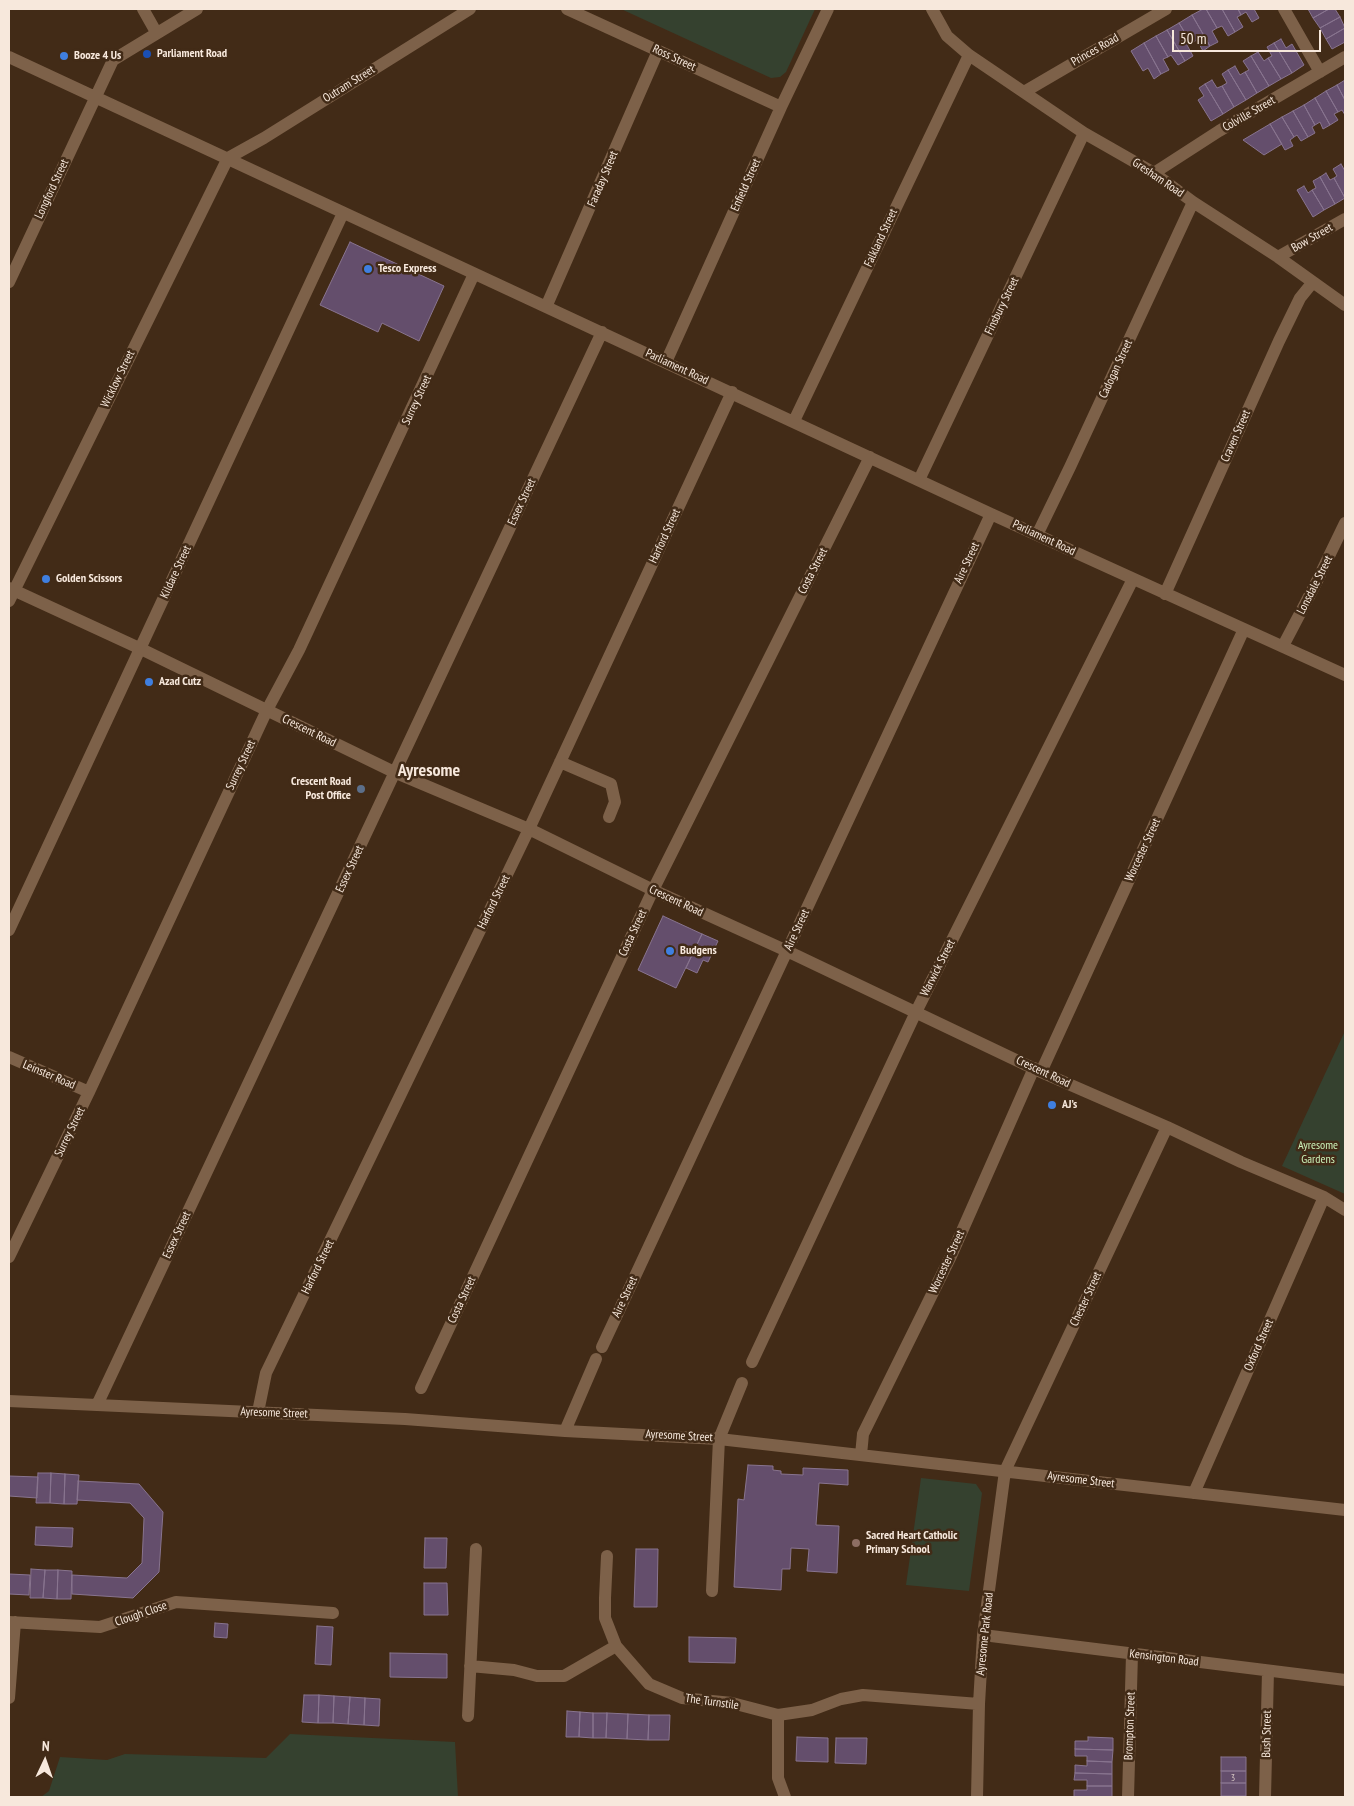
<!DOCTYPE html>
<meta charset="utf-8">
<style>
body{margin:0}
#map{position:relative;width:1354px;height:1806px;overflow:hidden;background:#422b17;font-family:"PT Sans Narrow",sans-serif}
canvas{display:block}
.frame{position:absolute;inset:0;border:10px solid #f7e8dc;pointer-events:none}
.north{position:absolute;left:20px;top:1736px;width:50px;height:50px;-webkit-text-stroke:4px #422b17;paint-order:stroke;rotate:3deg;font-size:14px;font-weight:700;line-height:20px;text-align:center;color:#f7e8dc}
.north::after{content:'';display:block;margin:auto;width:18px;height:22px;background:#f7e8dc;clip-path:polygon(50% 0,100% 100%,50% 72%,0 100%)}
.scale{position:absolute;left:1172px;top:30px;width:149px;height:22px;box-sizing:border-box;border:2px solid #f7e8dc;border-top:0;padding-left:6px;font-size:15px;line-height:18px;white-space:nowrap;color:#f7e8dc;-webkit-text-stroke:4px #422b17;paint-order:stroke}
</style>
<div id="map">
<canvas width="1354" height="1806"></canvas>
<div class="frame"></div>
<div class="north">N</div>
<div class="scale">50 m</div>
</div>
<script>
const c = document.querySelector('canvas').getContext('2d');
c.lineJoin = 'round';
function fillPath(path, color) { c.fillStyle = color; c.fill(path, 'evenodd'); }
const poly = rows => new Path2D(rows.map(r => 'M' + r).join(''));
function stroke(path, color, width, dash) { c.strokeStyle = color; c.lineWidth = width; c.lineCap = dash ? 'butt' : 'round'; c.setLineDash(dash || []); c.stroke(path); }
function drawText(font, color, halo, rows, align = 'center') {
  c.font = font + ' "PT Sans Narrow",sans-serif'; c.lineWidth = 5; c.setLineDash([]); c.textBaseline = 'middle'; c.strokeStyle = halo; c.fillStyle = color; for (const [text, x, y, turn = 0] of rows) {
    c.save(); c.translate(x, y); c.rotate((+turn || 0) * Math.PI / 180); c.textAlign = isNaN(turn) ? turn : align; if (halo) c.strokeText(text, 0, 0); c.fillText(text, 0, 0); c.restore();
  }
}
fillPath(poly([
 [621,9,815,9,786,72,780,77,771,78],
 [1345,1031,1345,1194,1282,1166],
 [921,1478,976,1484,982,1493,969,1591,906,1585],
 [290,1734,455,1742,458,1797,41,1797,49,1791,60,1757,107,1760,125,1754,266,1758]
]), '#35412f');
const building = poly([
 [1203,9,1206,9,1217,28,1212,31,1218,42,1210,46,1192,15,1203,9],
 [1206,9,1222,9,1235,32,1228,36,1222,26,1217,28,1206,9],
 [1222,9,1238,9,1241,15,1237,17,1243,27,1235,32,1222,9],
 [1238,9,1254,9,1259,18,1252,22,1246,12,1241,15,1238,9],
 [1308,9,1329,9,1313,18,1308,9],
 [1329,9,1335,9,1340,17,1320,28,1313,18,1329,9],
 [1192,15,1210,46,1203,51,1197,40,1191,43,1179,23,1192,15],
 [1340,17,1345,28,1326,39,1320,28,1340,17],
 [1179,23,1191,43,1187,45,1193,56,1185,61,1167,30,1179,23],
 [1345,28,1345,42,1332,49,1326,39,1345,28],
 [1167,30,1185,61,1178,65,1171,55,1168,57,1156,36,1167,30],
 [1156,36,1168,57,1163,59,1169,70,1161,74,1144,43,1156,36],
 [1281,39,1286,48,1292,44,1304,65,1292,73,1274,43,1281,39],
 [1144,43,1161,74,1154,79,1148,68,1143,71,1131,51,1144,43],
 [1274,43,1292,73,1281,79,1268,58,1272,56,1267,47,1274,43],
 [1258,52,1264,61,1268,58,1281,79,1269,86,1251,56,1258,52],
 [1251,56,1269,86,1257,93,1245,72,1249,70,1243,61,1251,56],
 [1235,66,1240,75,1245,72,1257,93,1246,100,1228,70,1235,66],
 [1228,70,1246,100,1234,107,1222,86,1227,83,1222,74,1228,70],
 [1212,80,1217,88,1222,86,1234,107,1223,114,1205,84,1212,80],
 [1345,80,1345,100,1337,85,1345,80],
 [1205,84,1223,114,1211,121,1198,100,1204,96,1199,88,1205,84],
 [1337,85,1345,100,1345,115,1342,110,1338,112,1326,91,1337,85],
 [1326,91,1338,112,1334,114,1338,120,1330,125,1315,98,1326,91],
 [1315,98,1330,125,1323,129,1320,122,1315,125,1304,105,1315,98],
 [1304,105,1315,125,1312,127,1315,133,1308,137,1293,111,1304,105],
 [1293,111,1308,137,1301,141,1297,135,1294,137,1282,117,1293,111],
 [1282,117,1294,137,1290,140,1293,146,1285,150,1270,124,1282,117],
 [1270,124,1282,144,1264,155,1243,140,1270,124],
 [1341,164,1345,171,1345,198,1334,178,1337,176,1333,169,1341,164],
 [1326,173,1330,180,1334,178,1345,198,1335,204,1320,177,1326,173],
 [1320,177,1335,204,1324,210,1312,190,1316,188,1313,181,1320,177],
 [1304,186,1308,193,1312,190,1324,210,1313,217,1297,190,1304,186],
 [350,242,444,286,419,341,382,323,378,332,320,305,350,242],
 [663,916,702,934,676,988,638,970,663,916],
 [702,934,718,941,708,962,703,960,697,973,686,968,702,934],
 [748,1465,773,1466,773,1470,781,1471,781,1474,803,1475,803,1468,848,1470,848,1485,819,1483,816,1525,839,1526,837,1573,807,1571,809,1549,791,1548,790,1569,782,1569,781,1590,734,1587,738,1499,744,1500,748,1465],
 [38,1473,51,1473,50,1503,36,1503,38,1473],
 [51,1473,65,1474,64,1504,50,1503,51,1473],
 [65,1474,79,1475,77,1504,64,1504,65,1474],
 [9,1476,38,1477,37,1498,9,1496,9,1476],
 [78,1481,139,1484,163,1512,159,1572,133,1598,72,1594,72,1575,127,1578,142,1563,144,1518,130,1503,77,1500,78,1481],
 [36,1527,73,1528,72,1547,35,1545,36,1527],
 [425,1538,447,1538,446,1568,424,1568,425,1538],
 [636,1549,658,1549,657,1607,634,1607,636,1549],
 [31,1569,45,1570,43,1598,30,1598,31,1569],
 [45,1570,58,1570,57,1599,43,1598,45,1570],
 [58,1570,72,1571,71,1599,57,1599,58,1570],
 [9,1574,30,1575,29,1595,9,1594,9,1574],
 [424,1583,447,1583,448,1615,424,1615,424,1583],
 [215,1623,228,1624,227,1638,214,1637,215,1623],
 [317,1626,333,1627,331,1665,315,1664,317,1626],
 [689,1637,736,1638,735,1663,689,1662,689,1637],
 [390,1653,447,1654,447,1678,390,1677,390,1653],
 [304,1695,319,1695,318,1723,302,1722,304,1695],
 [319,1695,334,1696,333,1723,318,1723,319,1695],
 [334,1696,350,1697,348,1724,333,1723,334,1696],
 [350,1697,365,1698,364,1725,348,1724,350,1697],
 [365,1698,380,1699,379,1726,364,1725,365,1698],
 [567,1711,580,1712,579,1737,566,1737,567,1711],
 [580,1712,593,1713,593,1738,579,1737,580,1712],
 [593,1713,607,1713,606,1738,593,1738,593,1713],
 [607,1713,628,1714,627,1739,606,1738,607,1713],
 [628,1714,649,1715,648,1740,627,1739,628,1714],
 [649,1715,670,1715,669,1740,648,1740,649,1715],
 [797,1737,828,1738,828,1762,796,1761,797,1737],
 [1088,1737,1113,1738,1113,1750,1075,1749,1075,1741,1088,1741,1088,1737],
 [836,1738,867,1738,866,1764,835,1763,836,1738],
 [1075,1749,1113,1750,1112,1762,1087,1761,1087,1756,1075,1756,1075,1749],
 [1221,1757,1246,1757,1246,1771,1221,1771,1221,1757],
 [1087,1761,1112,1762,1112,1774,1075,1773,1075,1765,1087,1766,1087,1761],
 [1221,1771,1246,1771,1246,1783,1221,1783,1221,1771],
 [1075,1773,1112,1774,1112,1786,1087,1786,1087,1780,1074,1780,1075,1773],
 [1221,1783,1246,1783,1246,1796,1221,1796,1221,1783],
 [1087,1786,1112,1786,1112,1797,1074,1797,1074,1790,1087,1790,1087,1786]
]);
fillPath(building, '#644e6c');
stroke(building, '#88748f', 1);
stroke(poly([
 [143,9,156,32],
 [567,9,781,107],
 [932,9,947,36,969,55,1084,133,1154,173,1193,202,1278,257,1345,305],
 [1284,9,1320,72],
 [9,57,991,514,1345,675],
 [1024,92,1166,9],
 [1154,173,1219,131,1345,57],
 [1278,257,1345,219],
 [9,282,113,60,197,9],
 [546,307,658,51],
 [666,362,781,107,828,9],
 [794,421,969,55],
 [919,480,1084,133],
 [1037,535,1070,467,1193,202],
 [9,588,139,648,396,773,529,829,653,890,787,951,1041,1072,1167,1127,1241,1162,1324,1197,1345,1210],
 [1165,594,1279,341,1300,298,1313,282],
 [9,601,228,158,264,138,470,9],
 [1283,646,1316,583,1345,523],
 [560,762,611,784,615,802,609,817],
 [9,930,343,213],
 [9,1057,89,1092],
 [1041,1072,1244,629],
 [9,1257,89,1092,267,710,299,650,474,274],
 [602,1347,991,514],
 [752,1362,916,1012,1133,579],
 [421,1388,653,890,870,457],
 [9,1401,405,1419,565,1431,719,1439,1345,1510],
 [97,1405,602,332],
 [258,1412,266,1373,529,829,732,392],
 [565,1431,596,1359],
 [861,1455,863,1434,951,1256,1034,1068],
 [1194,1493,1324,1197],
 [607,1556,605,1598,605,1618,616,1646],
 [712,1591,719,1439,742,1383],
 [9,1622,100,1627,176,1602,333,1613],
 [983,1635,1345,1680],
 [470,1666,514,1670,537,1676,564,1676,616,1646,649,1684,682,1698,732,1703,778,1715,812,1710,841,1699,863,1695,979,1704],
 [9,1698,15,1622],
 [778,1715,778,1778,785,1797],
 [468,1716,476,1549],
 [977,1797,979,1704,983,1635,1005,1471,1167,1127],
 [1128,1797,1132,1654],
 [1265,1797,1268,1671]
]), '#7d6149', 12);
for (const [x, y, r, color] of [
 [147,54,5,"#1a4fb4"],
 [64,56,5,"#3f7fe0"],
 [368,269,5,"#3f7fe0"],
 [46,579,5,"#3f7fe0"],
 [149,682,5,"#3f7fe0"],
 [361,789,5,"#5c6f8a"],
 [670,951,5,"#3f7fe0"],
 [1052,1105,5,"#3f7fe0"],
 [856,1543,5,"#8d6e63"]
]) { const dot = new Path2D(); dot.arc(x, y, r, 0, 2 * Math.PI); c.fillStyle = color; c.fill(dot); stroke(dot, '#422b17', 2); }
drawText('10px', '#d2c2c0', null, [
 ["3",1233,1778]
]);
drawText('12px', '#f7e8dc', '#422b17', [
 ["Princes Road",1095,50,-30],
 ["Ross Street",674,58,25],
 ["Outram Street",349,84,-32],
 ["Colville Street",1249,114,-30],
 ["Gresham Road",1158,178,34],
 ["Faraday Street",603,179,-67],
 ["Enfield Street",746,185,-66],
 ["Longford Street",52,189,-65],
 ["Falkland Street",881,238,-65],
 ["Bow Street",1312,238,-30],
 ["Finsbury Street",1002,306,-64],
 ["Parliament Road",677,367,25],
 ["Cadogan Street",1116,369,-65],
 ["Wicklow Street",118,379,-64],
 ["Surrey Street",417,400,-65],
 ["Craven Street",1236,436,-66],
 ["Essex Street",522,502,-65],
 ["Harford Street",665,536,-65],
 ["Parliament Road",1044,538,25],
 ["Aire Street",967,563,-65],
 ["Costa Street",813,571,-63],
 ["Kildare Street",176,572,-65],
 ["Lonsdale Street",1315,585,-63],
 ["Crescent Road",309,731,26],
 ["Surrey Street",241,765,-65],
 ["Worcester Street",1143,850,-65],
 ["Essex Street",350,869,-65],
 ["Crescent Road",676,901,25],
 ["Harford Street",494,902,-64],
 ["Aire Street",797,930,-65],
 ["Costa Street",633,933,-65],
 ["Warwick Street",938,968,-63],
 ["Crescent Road",1043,1072,25],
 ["Leinster Road",49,1075,23],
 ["Surrey Street",70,1132,-64],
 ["Essex Street",177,1235,-65],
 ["Worcester Street",947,1262,-65],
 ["Harford Street",318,1267,-64],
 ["Aire Street",625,1297,-65],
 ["Chester Street",1086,1299,-65],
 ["Costa Street",462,1300,-65],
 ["Oxford Street",1259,1345,-66],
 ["Ayresome Street",274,1413,2],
 ["Ayresome Street",679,1436,3],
 ["Ayresome Street",1081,1480,7],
 ["Clough Close",141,1614,-19],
 ["Ayresome Park Road",985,1634,-84],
 ["Kensington Road",1164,1658,7],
 ["The Turnstile",712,1702,8],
 ["Brompton Street",1130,1726,-88],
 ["Bush Street",1267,1734,-89]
]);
drawText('bold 12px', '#f7e8dc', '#422b17', [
 ["Parliament Road",157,54],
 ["Booze 4 Us",74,56],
 ["Tesco Express",378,269],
 ["Golden Scissors",56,579],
 ["Azad Cutz",159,682],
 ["Crescent Road",351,782,"right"],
 ["Post Office",351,796,"right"],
 ["Budgens",680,951],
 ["AJ’s",1062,1105],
 ["Sacred Heart Catholic",866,1536],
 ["Primary School",866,1550]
], 'left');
drawText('12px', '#cbf2ba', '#422b17', [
 ["Ayresome",1318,1146],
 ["Gardens",1318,1160]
]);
drawText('bold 18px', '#f7e8dc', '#422b17', [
 ["Ayresome",429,771]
]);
</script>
